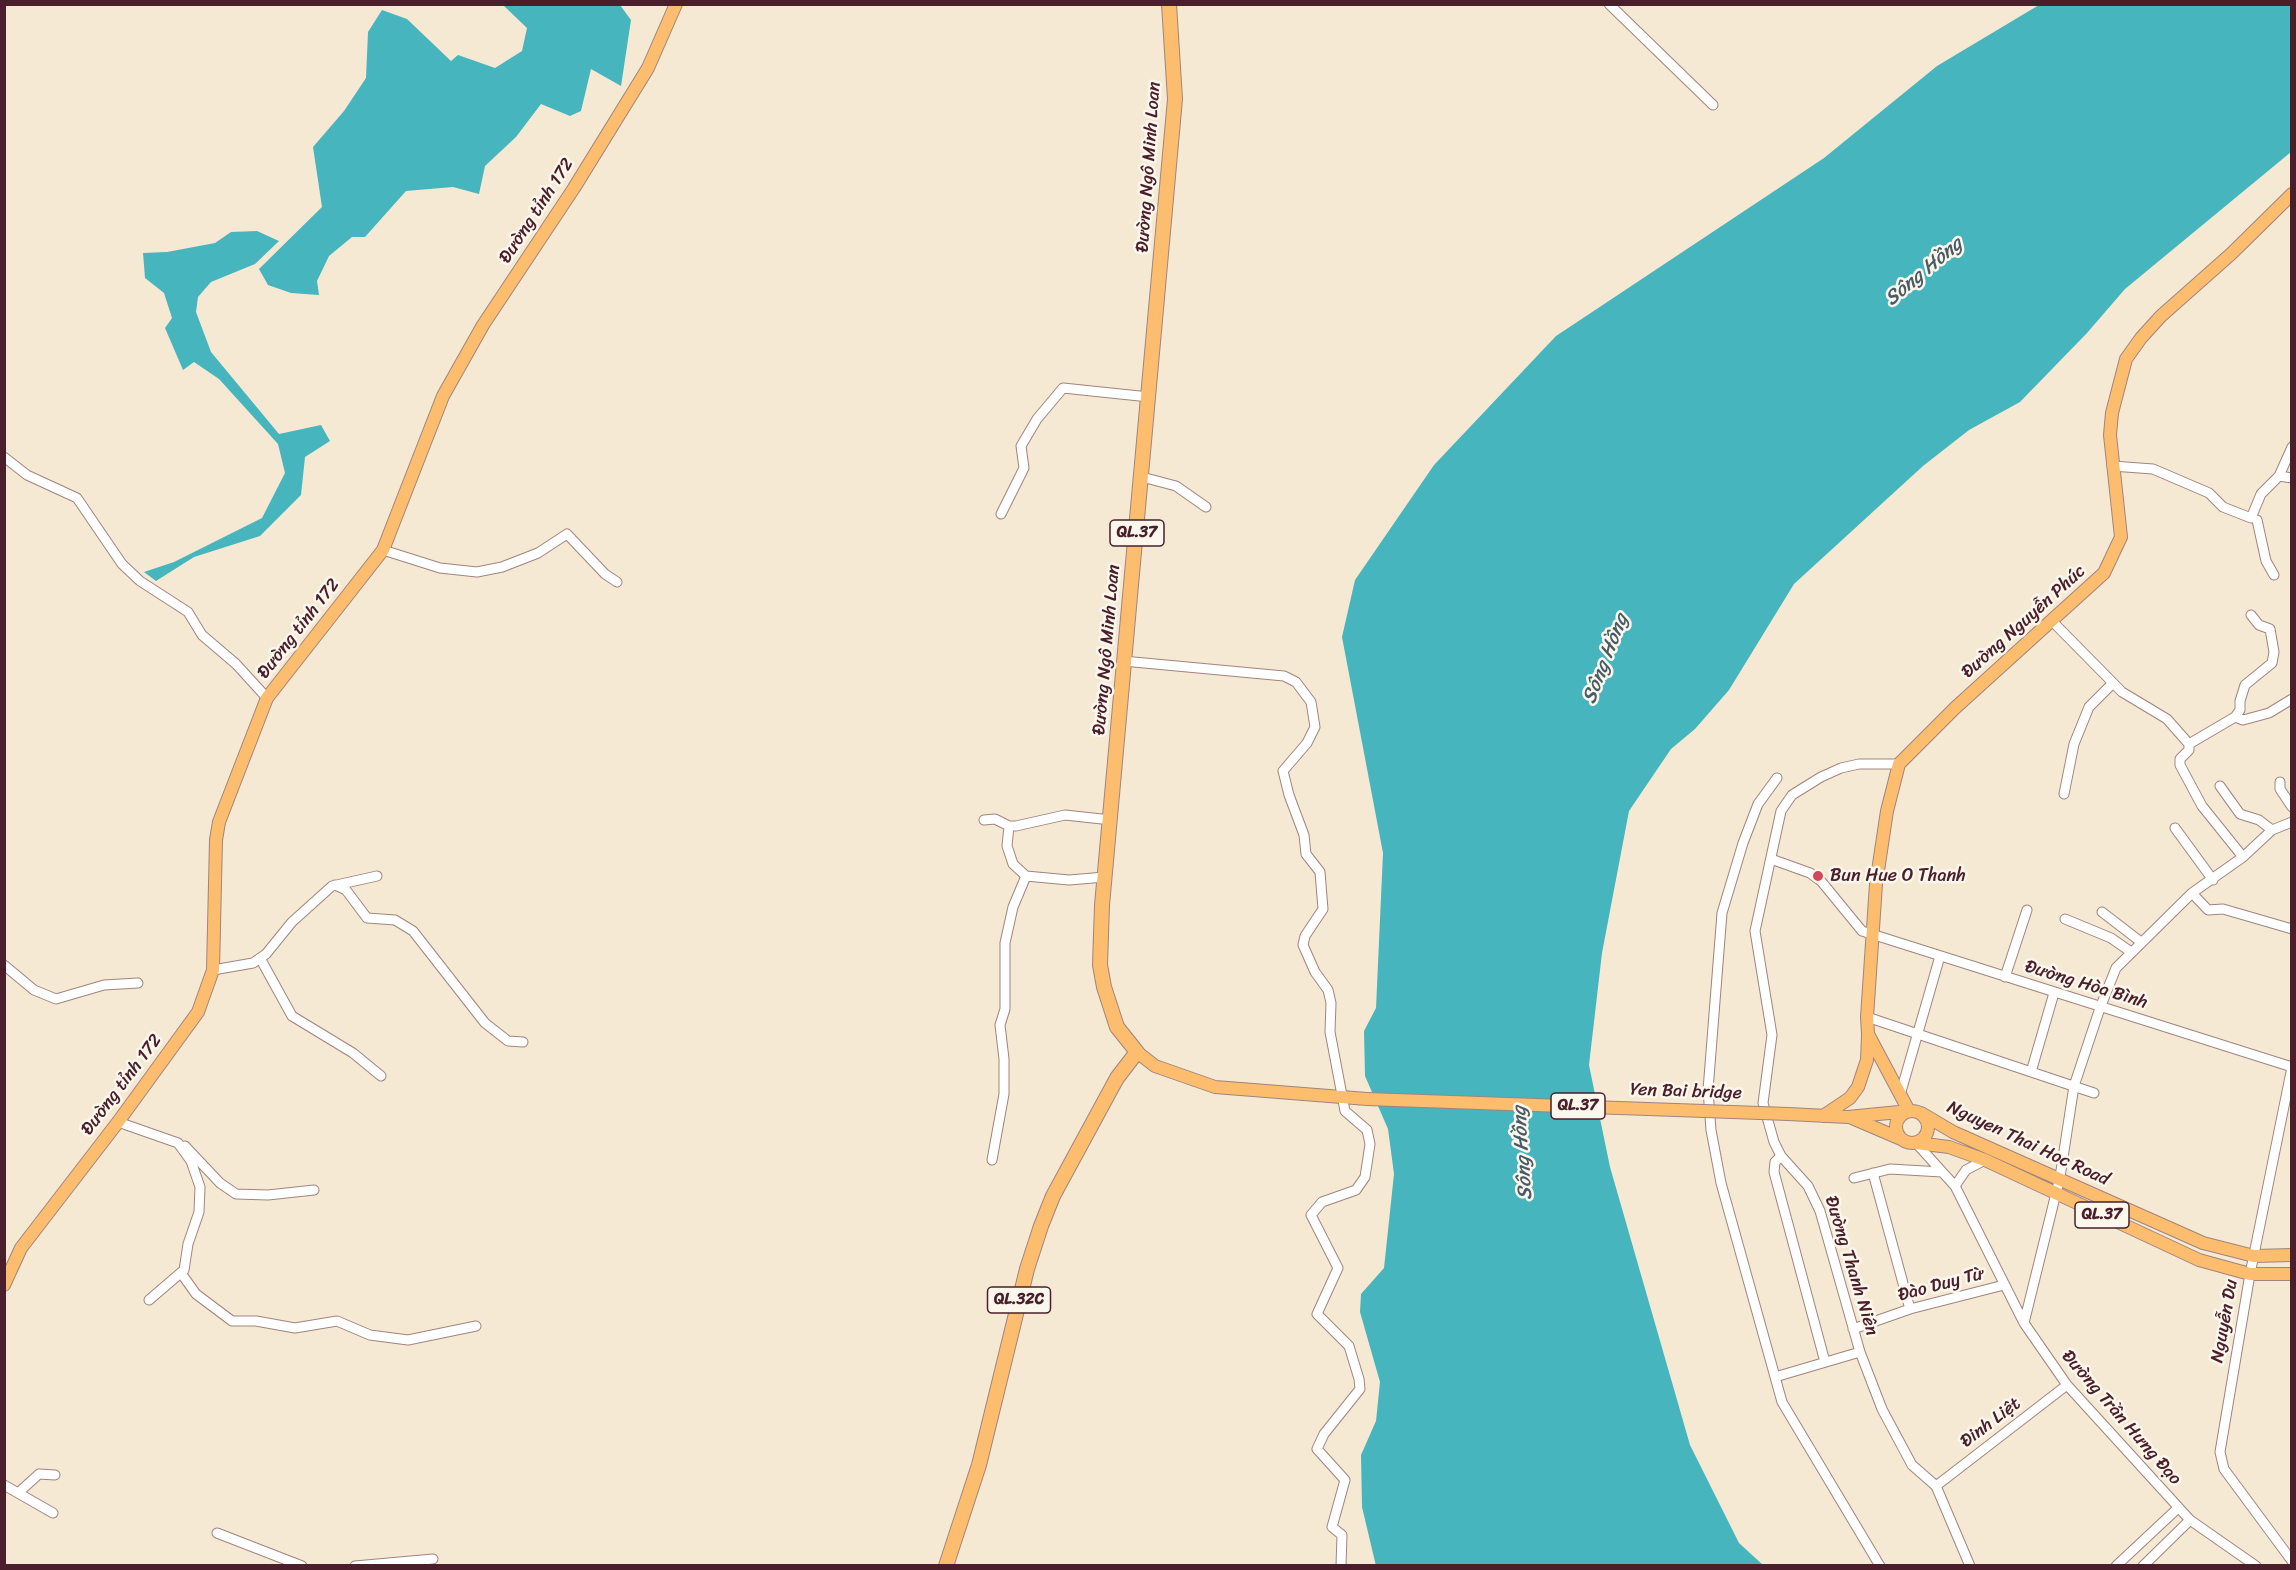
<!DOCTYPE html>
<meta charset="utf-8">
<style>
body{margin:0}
#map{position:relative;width:2296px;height:1570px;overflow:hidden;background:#f6e9d3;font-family:Sriracha,sans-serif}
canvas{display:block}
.frame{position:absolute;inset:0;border:6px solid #4a1f2b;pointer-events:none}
</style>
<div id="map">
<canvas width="2296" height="1570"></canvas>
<div class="frame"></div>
</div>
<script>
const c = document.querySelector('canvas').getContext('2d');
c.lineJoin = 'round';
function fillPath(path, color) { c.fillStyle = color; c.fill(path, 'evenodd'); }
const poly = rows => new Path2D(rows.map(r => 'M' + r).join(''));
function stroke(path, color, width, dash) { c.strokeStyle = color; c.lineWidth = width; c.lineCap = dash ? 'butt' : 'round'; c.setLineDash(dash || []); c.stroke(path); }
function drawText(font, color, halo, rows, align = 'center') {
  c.font = font + ' Sriracha,sans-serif'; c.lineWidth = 5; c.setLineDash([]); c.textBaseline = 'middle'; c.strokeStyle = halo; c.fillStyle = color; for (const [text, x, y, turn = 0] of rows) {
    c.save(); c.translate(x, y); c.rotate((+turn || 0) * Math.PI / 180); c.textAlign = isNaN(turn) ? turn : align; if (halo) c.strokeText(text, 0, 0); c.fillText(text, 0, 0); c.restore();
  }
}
fillPath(poly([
 [590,4,620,5,631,20,621,86,591,69,581,111,570,116,541,104,516,137,485,166,479,194,453,187,406,191,365,237,352,237,329,256,317,281,319,295,291,293,268,285,259,269,322,207,313,147,344,111,366,78,368,32,382,10,407,19,451,61,458,55,495,68,522,51,527,28,503,5],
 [2039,5,2291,5,2291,152,2125,289,2087,333,2020,402,1969,430,1923,466,1794,584,1729,690,1695,729,1671,749,1629,811,1602,953,1589,1065,1610,1167,1690,1445,1739,1543,1763,1565,1376,1566,1362,1507,1361,1455,1376,1421,1380,1382,1360,1312,1361,1294,1384,1268,1394,1174,1388,1129,1365,1076,1364,1031,1376,1008,1383,853,1342,637,1355,580,1434,465,1556,336,1824,158,1937,66],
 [257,231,279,241,255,264,211,282,198,297,196,312,211,352,279,434,321,425,330,441,305,457,301,495,260,536,194,557,156,581,144,572,174,562,262,518,285,473,278,444,219,379,194,362,183,370,165,328,172,318,164,293,145,278,143,253,167,252,215,243,231,232]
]), '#46b5be');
const minor = poly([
 [1609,4,1713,105],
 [4,457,27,475,77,498,122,564,140,581,188,612,202,635,236,664,267,698],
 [2112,466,2153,469,2209,493,2223,507,2251,518,2261,494,2279,476,2292,447],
 [2279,476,2292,478],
 [1142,477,1176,486,1206,507],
 [1001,514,1024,468,1021,446,1037,419,1063,388,1149,397],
 [2257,520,2266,561,2274,575],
 [383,550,440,568,477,572,502,567,538,553,567,534,605,574,617,582],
 [2052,621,2122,692,2167,719,2189,744,2235,717,2243,720,2269,713,2292,699],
 [1123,661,1284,676,1296,682,1311,702,1315,727,1307,743,1283,771,1289,795,1304,835,1306,854,1320,872,1323,909,1305,936,1303,945,1315,972,1328,990,1331,1003,1330,1032,1345,1111,1367,1130,1370,1144,1365,1177,1356,1190,1322,1202,1311,1215,1338,1268,1317,1314,1349,1346,1359,1379,1360,1389,1324,1434,1317,1449,1345,1480,1332,1527,1342,1535,1341,1566],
 [2235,717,2240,710,2240,701,2245,685,2272,663,2274,652,2270,629,2259,625,2251,615],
 [2189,744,2189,750,2180,759,2180,765,2202,806,2243,857],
 [1899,764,1859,764,1841,768,1821,777,1792,795,1781,811,1755,931,1772,1035,1763,1103,1774,1142,1781,1156,1808,1186,1820,1211,1860,1352,1882,1409,1912,1465,1936,1486,1970,1566],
 [1777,778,1758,804,1743,843,1722,913,1708,1090,1711,1130,1721,1183,1782,1402,1880,1566],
 [2280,782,2280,789,2292,807],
 [2220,786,2240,814,2259,820,2272,830],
 [2064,794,2074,744,2089,707,2113,683],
 [984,820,995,819,1009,826,1016,826,1065,815,1111,820],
 [1009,826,1007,846,1013,864,1026,876,1069,880,1105,877],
 [2175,828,2213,880],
 [1771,859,1810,873,1821,881,1862,931,2292,1067],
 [335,885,346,890,367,918,395,920,413,931,485,1023,508,1041,523,1042],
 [2192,893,2208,910,2223,909,2292,929],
 [2102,912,2141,942],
 [2065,919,2111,938,2131,952],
 [260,958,292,1016,353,1053,381,1076],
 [4,965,34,990,56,999,104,985,138,983],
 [213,970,253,963,266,954,292,922,332,886,377,876],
 [2005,977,2027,910],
 [1867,1017,2094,1093],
 [2292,1067,2250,1274,2220,1452,2224,1469,2292,1561],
 [2031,1072,2054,993],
 [1900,1095,1940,956],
 [118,1122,178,1143,191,1161,200,1187,199,1212,188,1244,184,1270,149,1300],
 [1916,1143,1955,1186,2024,1323,2067,1385,2190,1520,2256,1566],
 [185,1146,220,1183,236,1194,268,1195,314,1190],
 [1781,1156,1775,1162,1774,1172,1825,1362],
 [992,1160,1004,1094,1004,1059,1000,1025,1005,1009,1005,943,1013,907,1026,876],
 [1873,1173,1910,1309],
 [1854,1178,1890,1169,1942,1172],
 [1955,1186,1966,1170,1985,1160],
 [181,1273,196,1294,232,1321,256,1321,295,1328,337,1321,370,1335,408,1340,476,1326],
 [2024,1323,2060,1177,2074,1086,2100,1008,2116,968,2192,893,2243,857,2272,830,2292,822],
 [1853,1329,1910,1309,2004,1285],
 [1775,1377,1860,1352],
 [4,1485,53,1513],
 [1936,1486,2067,1385],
 [18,1493,39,1474,55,1475],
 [217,1533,302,1566],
 [355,1566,433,1559],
 [2116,1566,2178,1508],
 [2143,1566,2190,1520]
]);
const major = poly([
 [1137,1052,1155,1066,1215,1087,1367,1099],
 '1896 1127a16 16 0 1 1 32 0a16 16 0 1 1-32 0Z',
 [1921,1113,1953,1132,2203,1243,2254,1256,2292,1255],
 [1788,1114,1848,1117,1909,1111,1868,1034,1867,1017,1876,884,1887,811,1899,764,1955,708,2104,573,2121,537,2110,435,2112,413,2126,359,2141,338,2161,316,2231,254,2292,194],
 [1823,1116,1850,1098,1858,1087,1867,1060,1868,1035],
 [1852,1118,1901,1139],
 [1916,1143,1949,1147,1985,1160,2199,1260,2250,1274,2292,1274],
 [4,1285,21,1248,118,1122,198,1012,213,970,216,840,219,822,267,698,383,550,443,396,483,325,574,188,648,68,676,4]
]);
const highway = poly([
 [946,1566,979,1465,1027,1269,1041,1226,1053,1196,1117,1078,1137,1052,1117,1027,1104,987,1100,965,1102,905,1175,99,1169,4]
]);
stroke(minor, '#a0847f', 11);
stroke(major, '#a0847f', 14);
stroke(highway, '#a0847f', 16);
stroke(minor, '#fff', 9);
stroke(major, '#fcbd6f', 12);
stroke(highway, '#fcbd6f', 14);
const majorBridge = poly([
 [1367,1099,1788,1114]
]);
stroke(majorBridge, '#a0847f', 14, []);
stroke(majorBridge, '#fcbd6f', 12);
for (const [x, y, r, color] of [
 [1818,876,6,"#d1495b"]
]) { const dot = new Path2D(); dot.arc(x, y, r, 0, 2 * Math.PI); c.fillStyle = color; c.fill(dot); stroke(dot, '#fbf7ec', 2); }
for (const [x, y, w] of [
 [1137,533,54],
 [1578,1106,54],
 [2102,1215,54],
 [1019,1300,63]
]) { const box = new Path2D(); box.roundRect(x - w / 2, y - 13, w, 26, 4.5); c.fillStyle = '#fbf7ec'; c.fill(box); stroke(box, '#4a1f2b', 1.5); }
drawText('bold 16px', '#4a1f2b', null, [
 ["QL.37",1137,533],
 ["QL.37",1578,1106],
 ["QL.37",2102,1215],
 ["QL.32C",1019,1300]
]);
drawText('18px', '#4a1f2b', '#fbf7ec', [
 ["Đường Ngô Minh Loan",1149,167,-86],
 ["Đường tỉnh 172",537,211,-57],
 ["Đường Nguyễn Phúc",2024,622,-42],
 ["Đường tỉnh 172",299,629,-52],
 ["Đường Ngô Minh Loan",1107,650,-85],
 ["Đường Hòa Bình",2086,985,17],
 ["Đường tỉnh 172",122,1085,-53],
 ["Yen Bai bridge",1686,1092,2],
 ["Nguyen Thai Hoc Road",2028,1144,25],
 ["Đường Thanh Niên",1851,1266,73],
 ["Đào Duy Từ",1941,1285,-15],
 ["Nguyễn Du",2225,1321,-80],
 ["Đường Trần Hưng Đạo",2121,1418,49],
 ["Đinh Liệt",1991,1423,-37]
]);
drawText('18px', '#4a1f2b', '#fbf7ec', [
 ["Bun Hue O Thanh",1830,876]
], 'left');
drawText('italic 20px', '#485b66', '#fbf7ec', [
 ["Sông Hồng",1924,272,-40],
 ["Sông Hồng",1606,659,-69],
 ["Sông Hồng",1523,1153,-94]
]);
</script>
